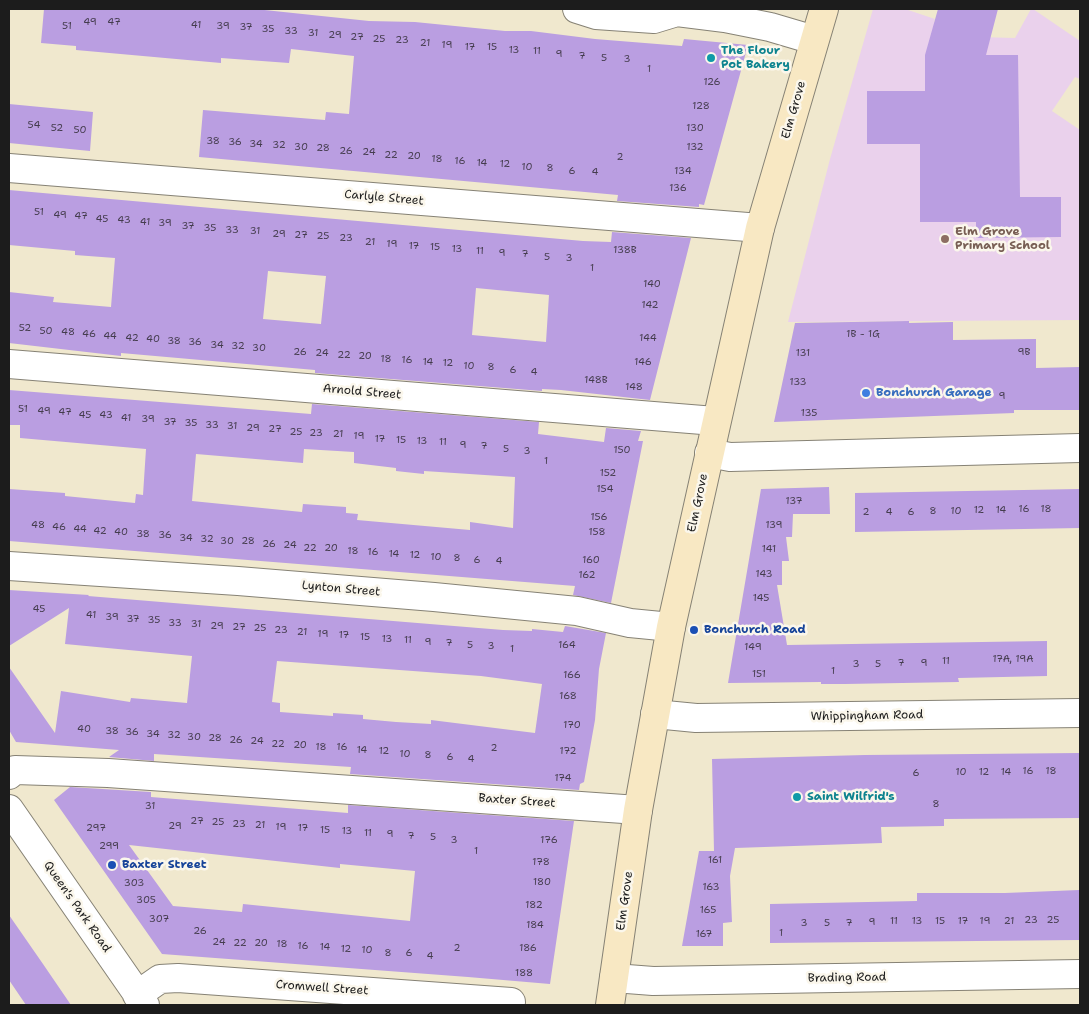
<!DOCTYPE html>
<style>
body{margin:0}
#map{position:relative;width:1089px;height:1014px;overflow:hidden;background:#f0e8ce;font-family:"Shantell Sans",sans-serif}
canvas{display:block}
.frame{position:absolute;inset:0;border:10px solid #1c1c1c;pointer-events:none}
</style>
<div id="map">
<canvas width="1089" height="1014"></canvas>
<div class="frame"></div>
</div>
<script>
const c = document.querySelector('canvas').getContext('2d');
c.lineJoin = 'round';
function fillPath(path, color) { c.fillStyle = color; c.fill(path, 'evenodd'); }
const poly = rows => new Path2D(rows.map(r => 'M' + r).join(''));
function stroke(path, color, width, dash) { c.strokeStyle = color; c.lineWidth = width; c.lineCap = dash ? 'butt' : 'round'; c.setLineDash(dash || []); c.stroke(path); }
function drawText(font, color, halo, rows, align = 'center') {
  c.font = font + ' "Shantell Sans",sans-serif'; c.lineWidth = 5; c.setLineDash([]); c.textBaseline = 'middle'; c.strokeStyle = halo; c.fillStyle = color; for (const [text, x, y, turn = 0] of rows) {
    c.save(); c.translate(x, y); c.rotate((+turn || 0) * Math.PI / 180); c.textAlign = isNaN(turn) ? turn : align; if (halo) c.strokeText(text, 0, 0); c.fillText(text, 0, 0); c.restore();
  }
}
fillPath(poly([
 [873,9,905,9,935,19,934,22,943,29,978,37,1015,38,1031,9,1033,9,1080,41,1080,79,1075,77,1052,111,1080,130,1080,320,788,322,830,159]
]), '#ead1ec');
fillPath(poly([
 [44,9,255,9,369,21,415,22,505,31,531,31,595,39,682,46,684,39,748,45,704,205,699,204,699,207,617,201,618,195,199,157,203,110,325,120,326,112,349,114,354,56,291,49,289,63,221,58,221,63,76,50,76,46,41,43],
 [938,9,998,9,986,55,1018,55,1020,197,1061,197,1061,237,976,238,976,222,920,222,920,144,867,144,867,91,925,91,925,55],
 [9,104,93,112,90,151,9,143],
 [9,190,583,241,611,242,612,232,691,238,650,400,561,390,542,389,542,391,315,373,315,370,121,353,121,356,9,343,9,292,54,297,53,302,111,307,115,258,75,255,75,251,9,245],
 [268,271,326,276,321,324,263,319],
 [476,288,549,295,546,342,472,335],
 [909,321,909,323,953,322,953,340,1036,339,1036,368,1080,367,1080,410,1014,410,1014,413,774,422,795,323],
 [9,390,311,414,312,404,539,422,538,434,604,442,606,428,641,431,638,441,643,441,611,603,573,595,575,586,9,541,9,489,65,493,65,496,135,503,136,494,143,495,146,449,20,438,20,425,9,425],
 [304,449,354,452,354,463,396,468,396,471,405,472,424,474,424,471,515,477,513,528,470,522,470,530,357,520,358,514,346,513,346,507,303,504,302,512,192,501,196,454,303,463],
 [829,487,830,514,793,514,792,537,786,537,789,561,782,561,782,585,777,585,787,645,1047,641,1047,676,958,678,959,682,845,684,821,684,821,682,728,683,761,489],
 [1080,489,1080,528,855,532,855,493],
 [9,590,89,595,88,596,503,630,532,631,532,629,563,632,565,626,606,633,599,669,595,720,584,782,580,784,579,790,350,774,351,767,154,754,154,761,109,757,119,750,16,742,9,730,9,667,55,733,61,691,130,702,131,698,187,703,192,656,65,644,69,608,9,646],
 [277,661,481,676,542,684,535,733,431,720,431,724,396,722,363,719,363,715,333,713,333,716,280,712,280,703,272,702],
 [1080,753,1080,818,944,819,944,826,881,827,882,843,735,848,730,876,732,922,723,923,723,946,682,946,699,851,714,851,712,759,865,755],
 [70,787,151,792,151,797,348,813,348,805,574,821,550,984,468,977,162,954,54,800],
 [129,845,340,868,340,864,415,871,410,921,243,904,242,912,173,906],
 [1079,890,1080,940,770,943,770,904,917,901,917,893,1005,893],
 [9,915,43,964,71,1005,26,1005,9,980]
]), '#ba9ee1');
const street = poly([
 [577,9,596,15,654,19,677,12,725,18,770,27,814,40],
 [9,168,760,228],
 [9,364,715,421],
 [709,453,730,457,1080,448],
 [9,566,238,581,434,597,577,611,630,623,671,627],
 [655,714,696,718,1080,713],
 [9,775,15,770,108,773,638,810],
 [9,809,145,1005],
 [614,978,653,981,1080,974],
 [137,995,160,979,178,978,511,1002]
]);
const secondary = poly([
 [610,1005,638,810,671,627,760,228,824,9]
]);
stroke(street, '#868275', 30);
stroke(secondary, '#868275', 30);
stroke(street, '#fff', 28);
stroke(secondary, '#f8e8c3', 28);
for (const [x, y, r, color] of [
 [711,58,5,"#0f9aa8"],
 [945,239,5,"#8d6e63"],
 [866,393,5,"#3f7fe0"],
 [694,630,5,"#1a4fb4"],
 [797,797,5,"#0f9aa8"],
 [112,865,5,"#1a4fb4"]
]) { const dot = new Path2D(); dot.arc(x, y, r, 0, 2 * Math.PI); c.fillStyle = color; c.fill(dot); stroke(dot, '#fbf7ec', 2); }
drawText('10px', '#443c4d', null, [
 ["49",90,22],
 ["47",114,22],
 ["41",196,25],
 ["51",67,26],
 ["39",223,26],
 ["37",246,27],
 ["35",268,29],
 ["33",291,31],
 ["31",313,33],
 ["29",335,35],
 ["27",357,37],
 ["25",379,39],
 ["23",402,40],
 ["21",425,43],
 ["19",447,45],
 ["17",470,47],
 ["15",492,47],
 ["13",514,50],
 ["11",537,51],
 ["9",559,54],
 ["7",582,56],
 ["5",604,58],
 ["3",627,59],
 ["1",649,69],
 ["126",712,82],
 ["128",701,106],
 ["54",34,125],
 ["52",57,128],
 ["130",695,128],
 ["50",80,130],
 ["38",213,141],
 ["36",235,142],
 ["34",256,144],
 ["32",279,145],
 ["30",301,147],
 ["132",695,147],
 ["28",323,148],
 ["26",346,151],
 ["24",369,152],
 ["22",391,155],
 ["20",414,156],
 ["2",620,157],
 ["18",437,159],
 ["16",460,161],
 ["14",482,163],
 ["12",505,164],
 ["10",527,167],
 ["8",550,168],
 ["6",572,171],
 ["134",683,171],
 ["4",595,172],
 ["136",678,188],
 ["51",39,212],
 ["49",60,215],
 ["47",81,216],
 ["45",102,219],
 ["43",124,220],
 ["41",145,222],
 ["39",165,223],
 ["37",188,226],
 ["35",210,228],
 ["33",232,230],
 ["31",255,231],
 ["29",279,234],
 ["27",301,235],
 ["25",323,236],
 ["23",346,238],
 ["21",370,242],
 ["19",392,244],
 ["17",414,246],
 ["15",435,247],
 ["13",457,249],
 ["138B",625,250],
 ["11",480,251],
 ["9",502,253],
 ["7",525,254],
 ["5",547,257],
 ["3",569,258],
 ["1",592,268],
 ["140",652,284],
 ["142",650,305],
 ["52",25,328],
 ["50",46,331],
 ["48",68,332],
 ["46",89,334],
 ["1B - 1G",863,334],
 ["44",110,336],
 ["42",132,338],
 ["144",648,338],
 ["40",153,339],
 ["38",174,341],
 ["36",195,342],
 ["34",217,345],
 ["32",238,346],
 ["30",259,348],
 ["26",300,352],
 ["9B",1024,352],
 ["24",322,353],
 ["131",803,353],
 ["22",344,355],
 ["20",365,356],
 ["18",386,359],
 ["16",407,360],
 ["14",428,362],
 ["146",643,362],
 ["12",448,363],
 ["10",469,366],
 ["8",491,367],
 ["6",513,370],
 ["4",534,372],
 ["148B",596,380],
 ["133",798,382],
 ["148",634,387],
 ["9",1002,396],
 ["51",23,409],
 ["49",44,411],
 ["47",65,412],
 ["135",809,413],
 ["45",85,415],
 ["43",106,415],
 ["41",126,418],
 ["39",148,419],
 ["37",170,422],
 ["35",191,423],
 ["33",212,425],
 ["31",232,426],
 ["29",253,428],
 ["27",275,429],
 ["25",296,432],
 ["23",316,433],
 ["21",338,434],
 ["19",359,436],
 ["17",380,439],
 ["15",401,440],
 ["13",422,441],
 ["11",443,442],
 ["9",463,445],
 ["7",484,446],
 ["5",506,449],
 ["150",622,450],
 ["3",527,451],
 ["1",546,461],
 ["152",608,473],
 ["154",605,489],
 ["137",794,501],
 ["16",1024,509],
 ["18",1046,509],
 ["12",979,510],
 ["14",1001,510],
 ["8",933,511],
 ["10",956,511],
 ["2",866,512],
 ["4",889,512],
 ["6",911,512],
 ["156",599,517],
 ["48",38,525],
 ["139",774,525],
 ["46",59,527],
 ["44",80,529],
 ["42",100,531],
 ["40",121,532],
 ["158",597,532],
 ["38",143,534],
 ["36",165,535],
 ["34",186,538],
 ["32",207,539],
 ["30",227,541],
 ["28",248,541],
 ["26",269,544],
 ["24",290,545],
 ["22",310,548],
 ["20",331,548],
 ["141",769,549],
 ["18",353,551],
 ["16",373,552],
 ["14",394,554],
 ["12",415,555],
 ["10",436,557],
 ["8",457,558],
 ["6",477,560],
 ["160",591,560],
 ["4",499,561],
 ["143",764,574],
 ["162",587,575],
 ["145",761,598],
 ["45",39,609],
 ["41",91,615],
 ["39",112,617],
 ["37",133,619],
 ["35",154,620],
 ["33",175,623],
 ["31",196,624],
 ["29",217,626],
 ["27",239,627],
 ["25",260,628],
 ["23",281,630],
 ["21",302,632],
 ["19",323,634],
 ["17",344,635],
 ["15",365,637],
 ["13",387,639],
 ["11",408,640],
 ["9",428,642],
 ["7",449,643],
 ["5",470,645],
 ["164",567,645],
 ["3",491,646],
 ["149",753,647],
 ["1",512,649],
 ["17A, 19A",1013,659],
 ["11",946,661],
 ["7",901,663],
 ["9",924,663],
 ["3",856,664],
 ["5",878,664],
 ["1",833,671],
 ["151",759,674],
 ["166",572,675],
 ["168",568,696],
 ["170",572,725],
 ["40",84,729],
 ["38",112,731],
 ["36",132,732],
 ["34",153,734],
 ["32",174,735],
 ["30",194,737],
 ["28",215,738],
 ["26",236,740],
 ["24",257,741],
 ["22",278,744],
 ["20",300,745],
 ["18",321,747],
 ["16",342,747],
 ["2",494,748],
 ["14",362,750],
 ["12",384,751],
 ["172",568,751],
 ["10",405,754],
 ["8",428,755],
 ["6",450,757],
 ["4",471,759],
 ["16",1028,771],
 ["18",1051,771],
 ["10",961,772],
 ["12",984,772],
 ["14",1006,772],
 ["6",916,773],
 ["174",563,778],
 ["8",936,804],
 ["31",150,806],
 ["27",197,821],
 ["25",218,822],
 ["23",239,824],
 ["21",260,825],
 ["29",175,826],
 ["19",281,827],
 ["297",96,828],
 ["17",303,828],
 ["15",325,830],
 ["13",347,831],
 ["11",368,833],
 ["9",390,834],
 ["7",411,836],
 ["5",433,837],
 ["3",454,840],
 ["176",549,840],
 ["299",109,846],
 ["1",476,851],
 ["161",715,860],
 ["178",541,862],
 ["180",542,882],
 ["303",134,883],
 ["163",711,887],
 ["305",146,900],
 ["182",534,905],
 ["165",708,910],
 ["307",159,919],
 ["23",1031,920],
 ["25",1053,920],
 ["11",894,921],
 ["13",917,921],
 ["15",940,921],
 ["17",963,921],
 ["19",985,921],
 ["21",1009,921],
 ["9",872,922],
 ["3",804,923],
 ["5",827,923],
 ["7",849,923],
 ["184",535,925],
 ["26",200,931],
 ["1",781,933],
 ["167",704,934],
 ["24",219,942],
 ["22",240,943],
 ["20",261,943],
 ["18",282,944],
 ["16",303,946],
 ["14",325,947],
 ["2",457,948],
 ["186",528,948],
 ["12",346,949],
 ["10",367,950],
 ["8",388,953],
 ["6",409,953],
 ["4",430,956],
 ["188",524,973]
]);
drawText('bold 12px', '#0d838f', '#fbf7ec', [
 ["The Flour",721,51],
 ["Pot Bakery",721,65],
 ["Saint Wilfrid's",807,797]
], 'left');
drawText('12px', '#1c1c1c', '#fbf7ec', [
 ["Elm Grove",794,110,-74],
 ["Carlyle Street",384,198,5],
 ["Arnold Street",362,392,5],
 ["Elm Grove",698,503,-78],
 ["Lynton Street",341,589,5],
 ["Whippingham Road",867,716,-1],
 ["Baxter Street",517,801,4],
 ["Elm Grove",625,901,-82],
 ["Queen's Park Road",77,907,55],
 ["Brading Road",847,978,-1],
 ["Cromwell Street",322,988,4]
]);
drawText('bold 12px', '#785e54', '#fbf7ec', [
 ["Elm Grove",955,232],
 ["Primary School",955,246]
], 'left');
drawText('bold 12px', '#366cbe', '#fbf7ec', [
 ["Bonchurch Garage",876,393]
], 'left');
drawText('bold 12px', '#164399', '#fbf7ec', [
 ["Bonchurch Road",704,630],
 ["Baxter Street",122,865]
], 'left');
</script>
